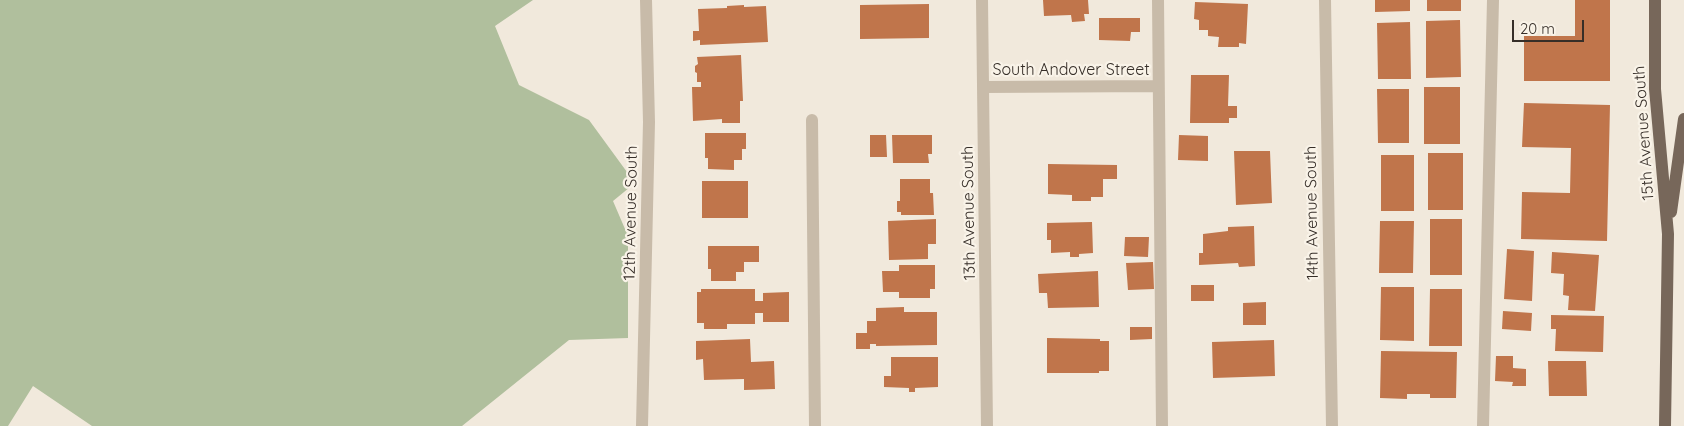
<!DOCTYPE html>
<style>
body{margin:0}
#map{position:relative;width:1684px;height:426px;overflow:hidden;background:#f1e9dc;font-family:Quicksand,sans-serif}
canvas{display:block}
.scale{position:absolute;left:1512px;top:20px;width:72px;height:22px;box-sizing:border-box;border:2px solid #362e28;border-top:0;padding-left:6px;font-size:15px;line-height:18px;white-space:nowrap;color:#362e28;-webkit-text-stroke:4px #f9f3e8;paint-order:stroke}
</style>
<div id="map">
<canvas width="1684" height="426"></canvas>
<div class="scale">20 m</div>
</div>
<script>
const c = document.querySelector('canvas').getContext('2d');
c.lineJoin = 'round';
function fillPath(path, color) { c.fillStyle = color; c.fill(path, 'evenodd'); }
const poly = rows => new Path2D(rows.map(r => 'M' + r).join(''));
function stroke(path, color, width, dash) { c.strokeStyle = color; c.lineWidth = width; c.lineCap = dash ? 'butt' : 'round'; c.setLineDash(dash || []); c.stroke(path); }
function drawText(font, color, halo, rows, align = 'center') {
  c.font = font + ' Quicksand,sans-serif'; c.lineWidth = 4.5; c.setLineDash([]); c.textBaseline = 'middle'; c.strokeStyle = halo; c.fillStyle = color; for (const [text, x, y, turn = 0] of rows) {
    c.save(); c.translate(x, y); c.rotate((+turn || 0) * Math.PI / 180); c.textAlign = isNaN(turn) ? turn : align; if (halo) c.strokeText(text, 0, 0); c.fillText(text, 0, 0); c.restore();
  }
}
fillPath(poly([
 [0,0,533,0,495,26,519,85,589,120,635,183,613,201,628,236,628,338,569,340,462,426,92,426,33,386,8,426,0,426]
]), '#b0bf9d');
fillPath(poly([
 [1043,0,1088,0,1089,14,1084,14,1085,21,1072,22,1071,15,1044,16],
 [1375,0,1410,0,1410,11,1375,12],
 [1427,0,1461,0,1461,11,1427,11],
 [1575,0,1610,0,1610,81,1524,81,1524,36,1575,36],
 [1195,2,1248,4,1246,44,1239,43,1239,47,1218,47,1219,37,1208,36,1208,30,1199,30,1199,20,1194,19],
 [929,4,929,38,860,39,860,5],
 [744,5,744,7,766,6,768,42,700,45,700,40,693,41,693,31,699,31,698,9,727,8,727,6],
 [1099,18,1140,18,1140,32,1131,32,1130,41,1099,40],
 [1460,20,1461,77,1426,78,1426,21],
 [1410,22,1411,79,1378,79,1377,23],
 [741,55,743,101,740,101,740,123,722,123,722,119,693,121,692,87,701,87,701,82,697,82,697,73,695,72,695,66,698,64,697,57],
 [1191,75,1229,75,1228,106,1237,106,1237,118,1229,118,1229,123,1190,123],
 [1424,87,1460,87,1460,144,1424,144],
 [1377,89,1409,89,1409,143,1378,143],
 [1524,103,1610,105,1607,241,1521,239,1522,192,1570,193,1571,148,1522,147],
 [705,133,746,133,746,149,742,149,742,160,734,160,734,170,708,169,708,158,705,158],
 [870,135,886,135,887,157,870,157],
 [892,135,932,135,932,154,928,154,929,163,893,163],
 [1179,135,1208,136,1208,161,1178,160],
 [1234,151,1270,151,1272,203,1236,205],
 [1428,153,1463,153,1463,210,1428,210],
 [1381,155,1414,155,1414,211,1381,211],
 [1048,164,1117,165,1117,179,1103,179,1103,197,1091,197,1091,201,1072,201,1072,195,1048,194],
 [900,179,930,179,930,193,933,193,934,215,901,215,901,212,897,212,897,201,900,201],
 [702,181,748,181,748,218,702,218],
 [936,219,936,244,928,244,928,259,889,260,888,221],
 [1430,219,1462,219,1462,275,1430,275],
 [1380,221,1414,221,1413,273,1379,273],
 [1092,222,1093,253,1079,254,1079,257,1070,257,1070,252,1051,253,1051,240,1047,240,1047,223],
 [1254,226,1255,266,1239,267,1238,263,1199,265,1199,253,1203,253,1203,234,1228,231,1228,227],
 [1125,237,1149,237,1148,257,1124,256],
 [708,246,759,246,759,262,744,262,744,272,736,272,736,281,711,281,711,269,708,269],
 [1507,249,1534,251,1532,301,1504,299],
 [1552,252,1599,255,1595,311,1568,310,1569,296,1563,295,1564,274,1551,273],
 [1153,262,1154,289,1128,290,1126,263],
 [899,265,935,265,935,289,930,289,930,298,899,298,899,292,883,292,882,271,899,271],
 [1098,271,1099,307,1048,308,1047,293,1039,293,1038,274],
 [1191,285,1214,285,1214,301,1191,301],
 [1381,287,1414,287,1414,341,1380,340],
 [701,289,755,289,755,301,763,301,763,293,789,292,789,322,763,322,763,313,755,313,755,324,727,324,727,329,704,329,704,323,697,323,697,292,701,292],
 [1430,289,1462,289,1462,346,1429,346],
 [1266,302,1266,325,1243,325,1243,303],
 [904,307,904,312,937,312,937,345,876,346,876,344,870,344,870,349,856,349,856,333,867,333,867,321,876,321,876,308],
 [1503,311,1532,313,1531,331,1502,329],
 [1551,315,1604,316,1603,352,1555,351,1556,329,1551,329],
 [1130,327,1152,327,1152,339,1130,340],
 [1047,338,1100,339,1100,341,1109,341,1109,371,1099,371,1099,373,1047,373],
 [750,339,751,362,774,361,775,389,744,390,744,379,704,380,703,359,696,360,696,341],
 [1274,340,1275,376,1213,378,1212,342],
 [1381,351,1457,352,1456,398,1430,398,1430,394,1407,394,1407,399,1380,398],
 [1496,356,1513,356,1513,368,1526,369,1526,386,1512,386,1513,382,1495,381],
 [891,357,938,357,938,387,915,388,915,392,909,392,909,388,884,387,884,376,891,376],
 [1548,361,1586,361,1587,396,1549,396]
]), '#c0754b');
stroke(poly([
 [982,0,987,426],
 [1158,0,1162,426],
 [1325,0,1332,426],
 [984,87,1158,86],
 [812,120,815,426],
 [642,426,649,122,646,0],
 [1483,426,1493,0]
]), '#c8bba9', 12);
stroke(poly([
 [1655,0,1655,89,1668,234,1665,426],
 [1671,212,1684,119]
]), '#77675a', 12);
drawText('16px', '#362e28', '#f9f3e8', [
 ["South Andover Street",1071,70],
 ["15th Avenue South",1644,133,-94],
 ["12th Avenue South",631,213,-89],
 ["13th Avenue South",969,213,-91],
 ["14th Avenue South",1312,213,-91]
]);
</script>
